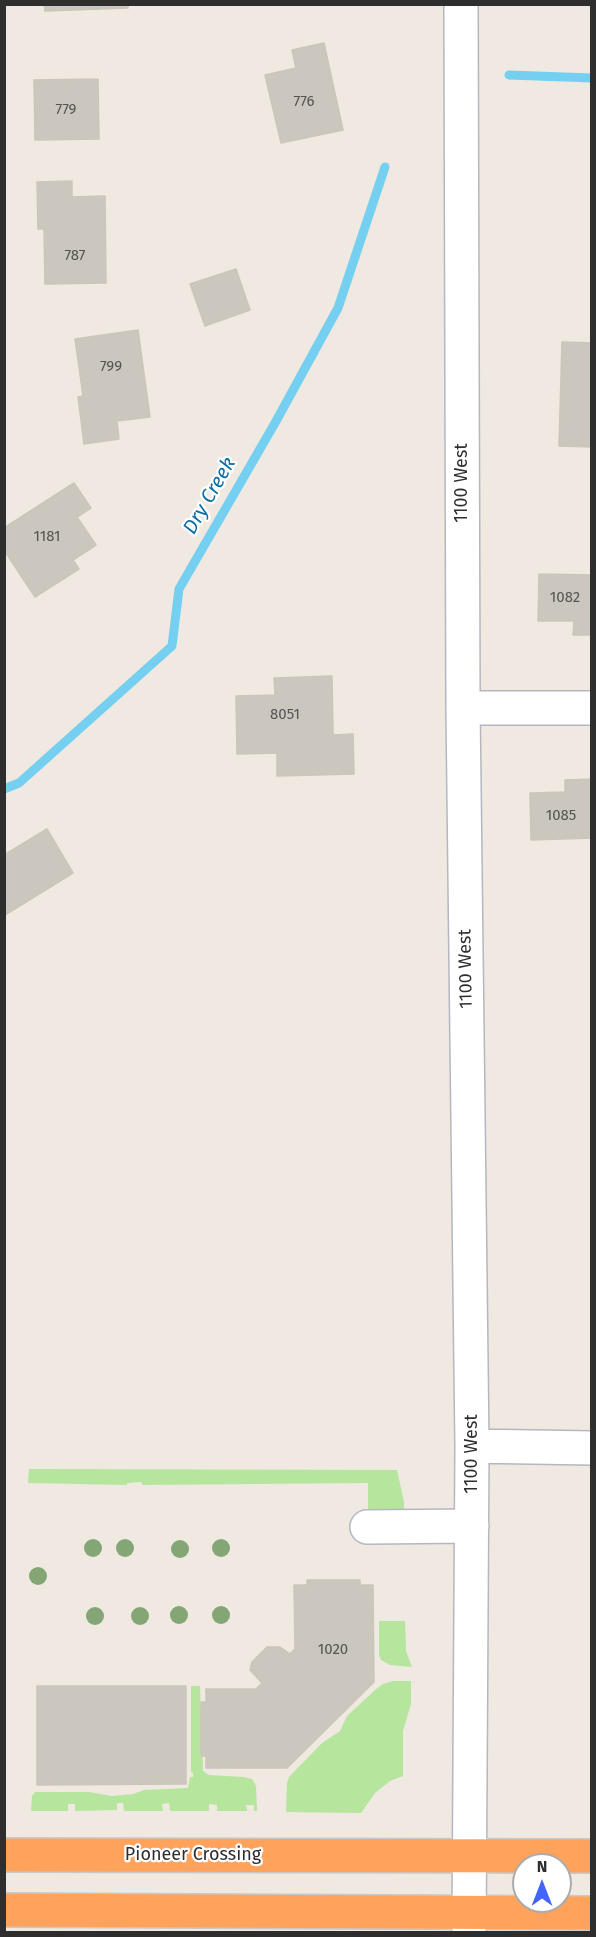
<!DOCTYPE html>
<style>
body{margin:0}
#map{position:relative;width:596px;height:1937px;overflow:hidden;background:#efe9e1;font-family:"Fira Sans",sans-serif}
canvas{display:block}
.frame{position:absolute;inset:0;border:6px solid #2e2e2e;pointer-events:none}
.north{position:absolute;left:512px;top:1853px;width:60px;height:60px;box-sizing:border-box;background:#fff;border:2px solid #ababab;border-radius:50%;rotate:0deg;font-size:16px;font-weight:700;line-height:24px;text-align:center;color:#2e2e2e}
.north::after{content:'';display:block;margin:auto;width:21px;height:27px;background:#4264fb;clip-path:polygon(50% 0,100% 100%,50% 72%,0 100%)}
</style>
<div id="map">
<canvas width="596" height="1937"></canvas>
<div class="frame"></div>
<div class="north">N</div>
</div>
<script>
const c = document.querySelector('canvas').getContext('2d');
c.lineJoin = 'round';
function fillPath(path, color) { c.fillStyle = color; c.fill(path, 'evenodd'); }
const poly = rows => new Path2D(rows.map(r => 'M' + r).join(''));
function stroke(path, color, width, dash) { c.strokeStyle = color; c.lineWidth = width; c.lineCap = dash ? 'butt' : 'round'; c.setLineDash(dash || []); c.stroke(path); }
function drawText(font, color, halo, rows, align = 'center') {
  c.font = font + ' "Fira Sans",sans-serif'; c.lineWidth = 4.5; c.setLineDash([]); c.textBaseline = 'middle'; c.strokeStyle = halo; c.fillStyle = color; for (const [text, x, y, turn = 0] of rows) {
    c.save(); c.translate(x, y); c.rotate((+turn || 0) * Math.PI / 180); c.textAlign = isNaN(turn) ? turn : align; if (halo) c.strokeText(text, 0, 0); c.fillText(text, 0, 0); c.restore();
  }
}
fillPath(poly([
 [29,1469,397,1470,404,1502,404,1511,368,1509,368,1483,142,1485,142,1482,127,1483,127,1485,28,1483],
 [379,1621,405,1621,406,1651,412,1667,390,1665,381,1660,379,1655],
 [393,1681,411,1681,411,1704,403,1731,403,1776,390,1781,375,1793,361,1813,286,1812,287,1783,289,1777,322,1743,340,1731,347,1716,375,1690,383,1684],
 [191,1686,200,1686,203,1771,209,1775,244,1777,252,1779,256,1786,257,1811,254,1811,254,1805,246,1805,247,1811,217,1811,217,1805,209,1804,209,1811,170,1811,169,1803,162,1804,163,1811,124,1811,123,1803,117,1803,117,1810,75,1811,75,1804,68,1804,68,1811,31,1811,32,1796,35,1792,89,1792,112,1796,133,1794,144,1790,188,1788,190,1777,193,1777,193,1773,191,1772]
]), '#b6e59e');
stroke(poly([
 [509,75,592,78],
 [4,789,19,783,172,646,179,589,275,423,338,308,385,167]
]), '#75cff0', 9);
const building = poly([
 [44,4,128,4,128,8,45,11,44,4],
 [324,43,343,130,281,143,265,75,296,68,292,50,324,43],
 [98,79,99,139,35,140,34,80,98,79],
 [72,181,72,197,105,196,106,283,45,284,44,229,38,229,37,182,72,181],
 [236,269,250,310,205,326,190,284,236,269],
 [138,330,150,417,117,421,119,439,84,444,78,397,83,396,75,339,138,330],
 [562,342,592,343,592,447,559,446,562,342],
 [74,483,91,508,77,517,96,545,73,560,79,569,35,597,4,550,4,528,74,483],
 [539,574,592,575,592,635,573,635,574,621,538,621,539,574],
 [332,676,333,735,353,734,354,774,277,776,277,753,237,754,236,696,275,695,274,678,332,676],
 [592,779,592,838,531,840,530,793,565,792,565,780,592,779],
 [47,829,73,873,5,915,4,855,47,829],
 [307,1580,360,1580,360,1585,373,1585,374,1682,287,1768,206,1768,206,1756,201,1756,201,1702,206,1702,206,1689,256,1689,262,1683,250,1670,252,1662,267,1647,280,1647,290,1654,295,1649,294,1585,307,1585,307,1580],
 [37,1686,186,1686,186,1784,37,1785,37,1686]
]);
fillPath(building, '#cbc7bf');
stroke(building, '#cbc5ba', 1.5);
const minor = poly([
 [461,4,463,708,472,1446,469,1932],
 [463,708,592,708],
 [472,1446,592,1448],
 [367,1527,472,1526]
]);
const highway = poly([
 [4,1855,592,1856],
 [4,1910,592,1913]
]);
stroke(minor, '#b4b7c1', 36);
stroke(highway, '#c9c9c9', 36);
stroke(minor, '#fff', 33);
stroke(highway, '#ffa35c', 33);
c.fillStyle = '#84a574';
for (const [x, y] of [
 [93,1548],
 [125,1548],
 [221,1548],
 [180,1549],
 [38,1576],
 [179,1615],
 [221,1615],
 [95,1616],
 [140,1616]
]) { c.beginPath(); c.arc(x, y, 9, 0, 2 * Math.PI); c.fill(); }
drawText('15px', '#555452', null, [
 ["776",304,102],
 ["779",66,110],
 ["787",75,256],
 ["799",111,367],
 ["1181",47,537],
 ["1082",565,598],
 ["8051",285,715],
 ["1085",561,816],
 ["1020",333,1650]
]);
drawText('18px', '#2e2e2e', '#fff', [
 ["1100 West",462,483,-90],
 ["1100 West",466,969,-91],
 ["1100 West",472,1454,-90],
 ["Pioneer Crossing",193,1855]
]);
drawText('italic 20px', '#0d6fa3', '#fff', [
 ["Dry Creek",210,496,-60]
]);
</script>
